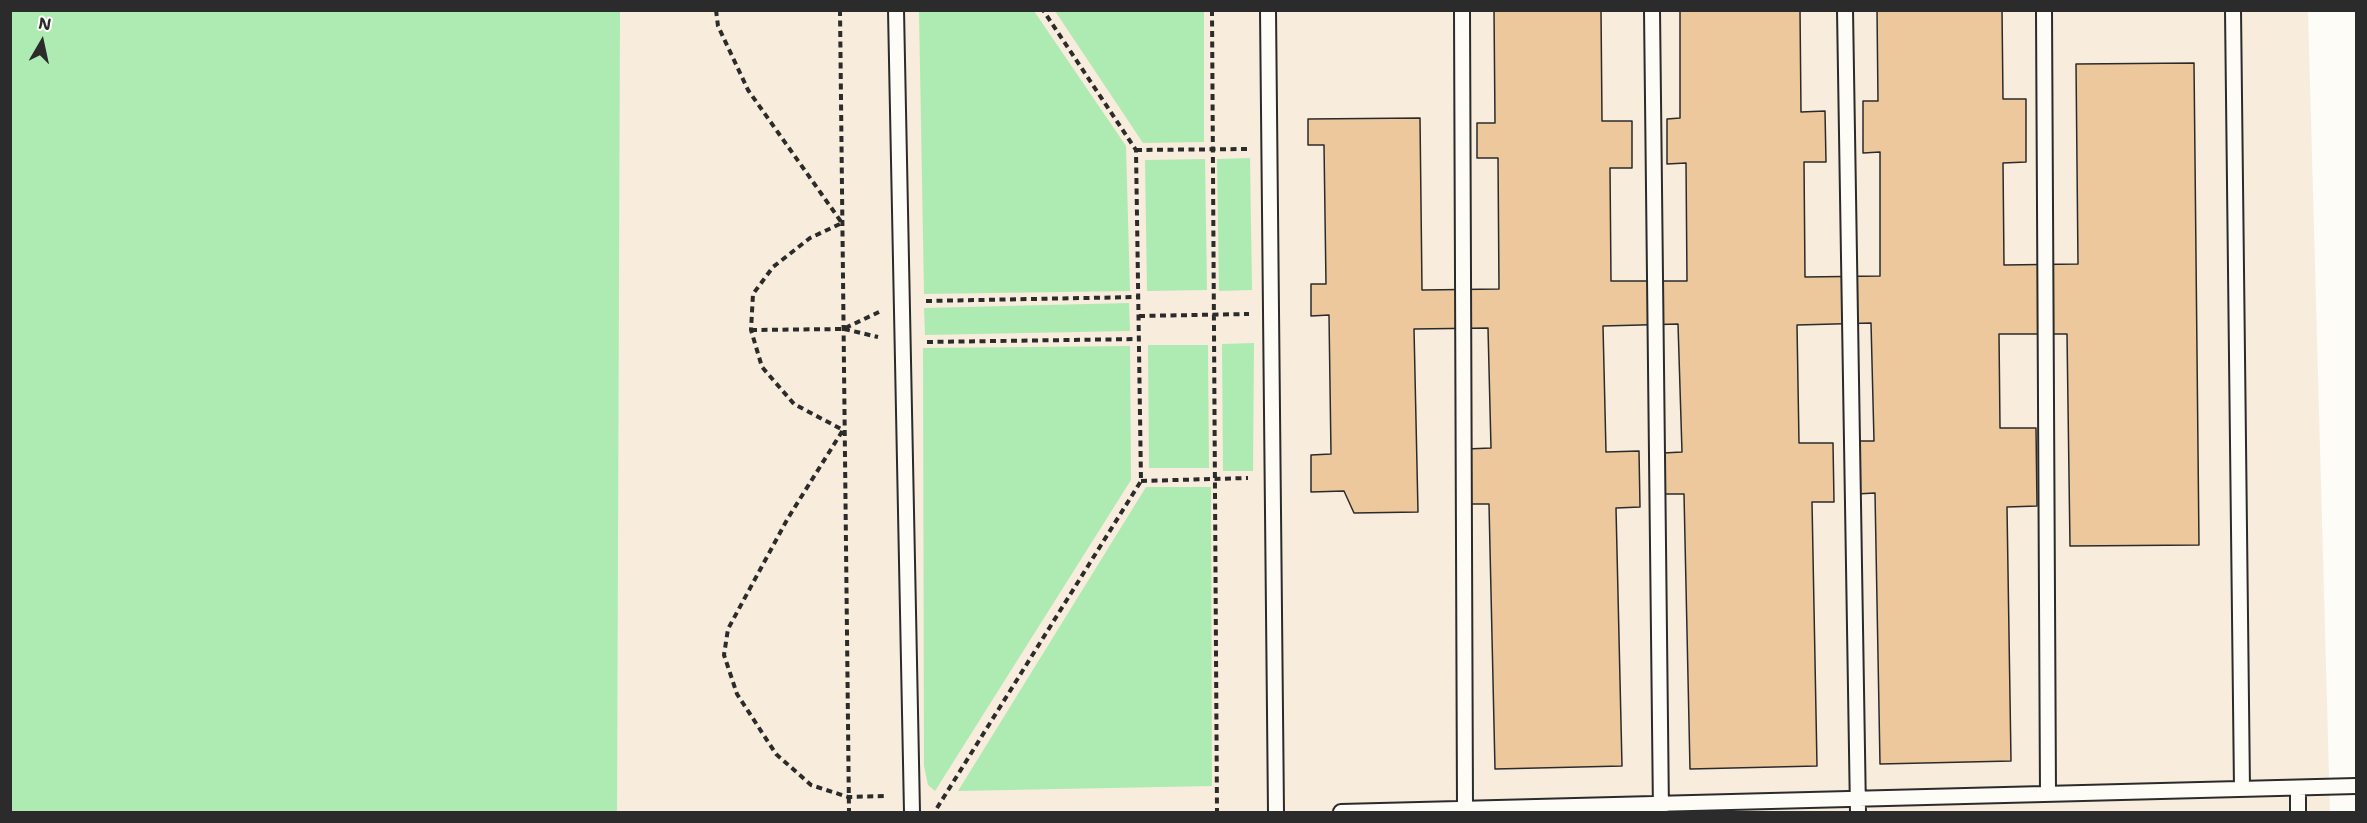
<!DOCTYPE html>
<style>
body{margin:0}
#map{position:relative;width:2367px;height:823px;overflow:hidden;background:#fdfcf7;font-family:"Shantell Sans",sans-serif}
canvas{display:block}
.frame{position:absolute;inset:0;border:12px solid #2b2b2b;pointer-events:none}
.north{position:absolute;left:12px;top:12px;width:60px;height:60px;-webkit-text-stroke:4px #fdfcf7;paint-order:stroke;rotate:9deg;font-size:16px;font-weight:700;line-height:24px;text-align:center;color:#2b2b2b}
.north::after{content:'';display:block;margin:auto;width:21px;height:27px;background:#2b2b2b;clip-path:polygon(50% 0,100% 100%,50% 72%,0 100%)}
</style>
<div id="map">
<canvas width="2367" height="823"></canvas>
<div class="frame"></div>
<div class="north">N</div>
</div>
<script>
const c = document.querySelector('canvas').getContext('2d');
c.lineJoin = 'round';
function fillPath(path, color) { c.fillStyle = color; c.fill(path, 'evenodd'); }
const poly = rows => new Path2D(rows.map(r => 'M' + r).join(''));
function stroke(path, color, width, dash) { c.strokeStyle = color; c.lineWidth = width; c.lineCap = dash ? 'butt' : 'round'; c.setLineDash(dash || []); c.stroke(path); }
fillPath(poly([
 [619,11,2308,11,2330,812,615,812]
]), '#f8ecdc');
fillPath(poly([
 [10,11,620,11,617,812,11,812],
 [919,11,1034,11,1126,146,1130,291,924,294],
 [1055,11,1204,11,1204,142,1143,143],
 [1250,158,1252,290,1219,291,1217,159],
 [1205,159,1207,290,1147,291,1145,160],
 [1129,303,1130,331,925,335,924,308],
 [1254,343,1253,471,1223,471,1222,344],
 [1148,345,1208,345,1209,468,1149,468],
 [1130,346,1131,480,935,791,928,785,924,766,923,348],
 [1146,487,1211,487,1212,786,958,791]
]), '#aeebb2');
const building = poly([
 [1494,10,1601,10,1602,121,1632,121,1632,168,1610,168,1611,281,1687,281,1686,163,1667,164,1667,119,1680,118,1680,10,1800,10,1801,112,1825,111,1826,162,1804,162,1805,277,1880,276,1880,152,1863,153,1863,101,1878,101,1877,10,2002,10,2003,99,2026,99,2026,162,2003,163,2004,265,2078,264,2076,64,2194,63,2199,545,2070,546,2067,334,1999,334,2000,428,2036,428,2037,506,2007,507,2011,761,1880,764,1875,493,1856,494,1855,441,1874,441,1871,323,1797,325,1799,443,1833,443,1834,502,1812,502,1817,766,1690,769,1684,494,1664,494,1663,453,1682,452,1678,324,1603,326,1606,452,1639,451,1640,507,1616,508,1622,766,1495,769,1489,504,1467,504,1466,449,1491,448,1488,328,1414,329,1418,512,1354,513,1344,491,1311,492,1311,455,1331,454,1329,315,1311,316,1311,284,1326,284,1324,145,1308,145,1308,119,1420,118,1422,290,1499,289,1498,158,1477,158,1477,123,1495,123,1494,10]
]);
fillPath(building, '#edc89d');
stroke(building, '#2b2b2b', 1.5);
const service = poly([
 [896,10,912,812],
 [1268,10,1276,812],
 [1462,10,1465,809],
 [1652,10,1661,812],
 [1845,10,1858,812],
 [2044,10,2048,794],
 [2233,10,2242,789],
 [1341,812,2356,786],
 [2298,812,2298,788]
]);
stroke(service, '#2b2b2b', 18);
stroke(poly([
 [716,10,718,26,748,90,842,223,810,238,773,267,753,294,751,330,762,367,794,404,843,430,788,518,728,629,724,655,737,694,776,754,811,785,848,797,887,796],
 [840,10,849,812],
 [1212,10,1217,812],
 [1136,150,1247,149],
 [926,301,1138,297],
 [1139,316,1249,314],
 [844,329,878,337],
 [751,330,843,329,879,312],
 [927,342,1139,339],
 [1141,481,1248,478],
 [937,808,1141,481,1136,150,1043,10]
]), '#2b2b2b', 4, [6, 4.5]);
stroke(service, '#fdfcf7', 14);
</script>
